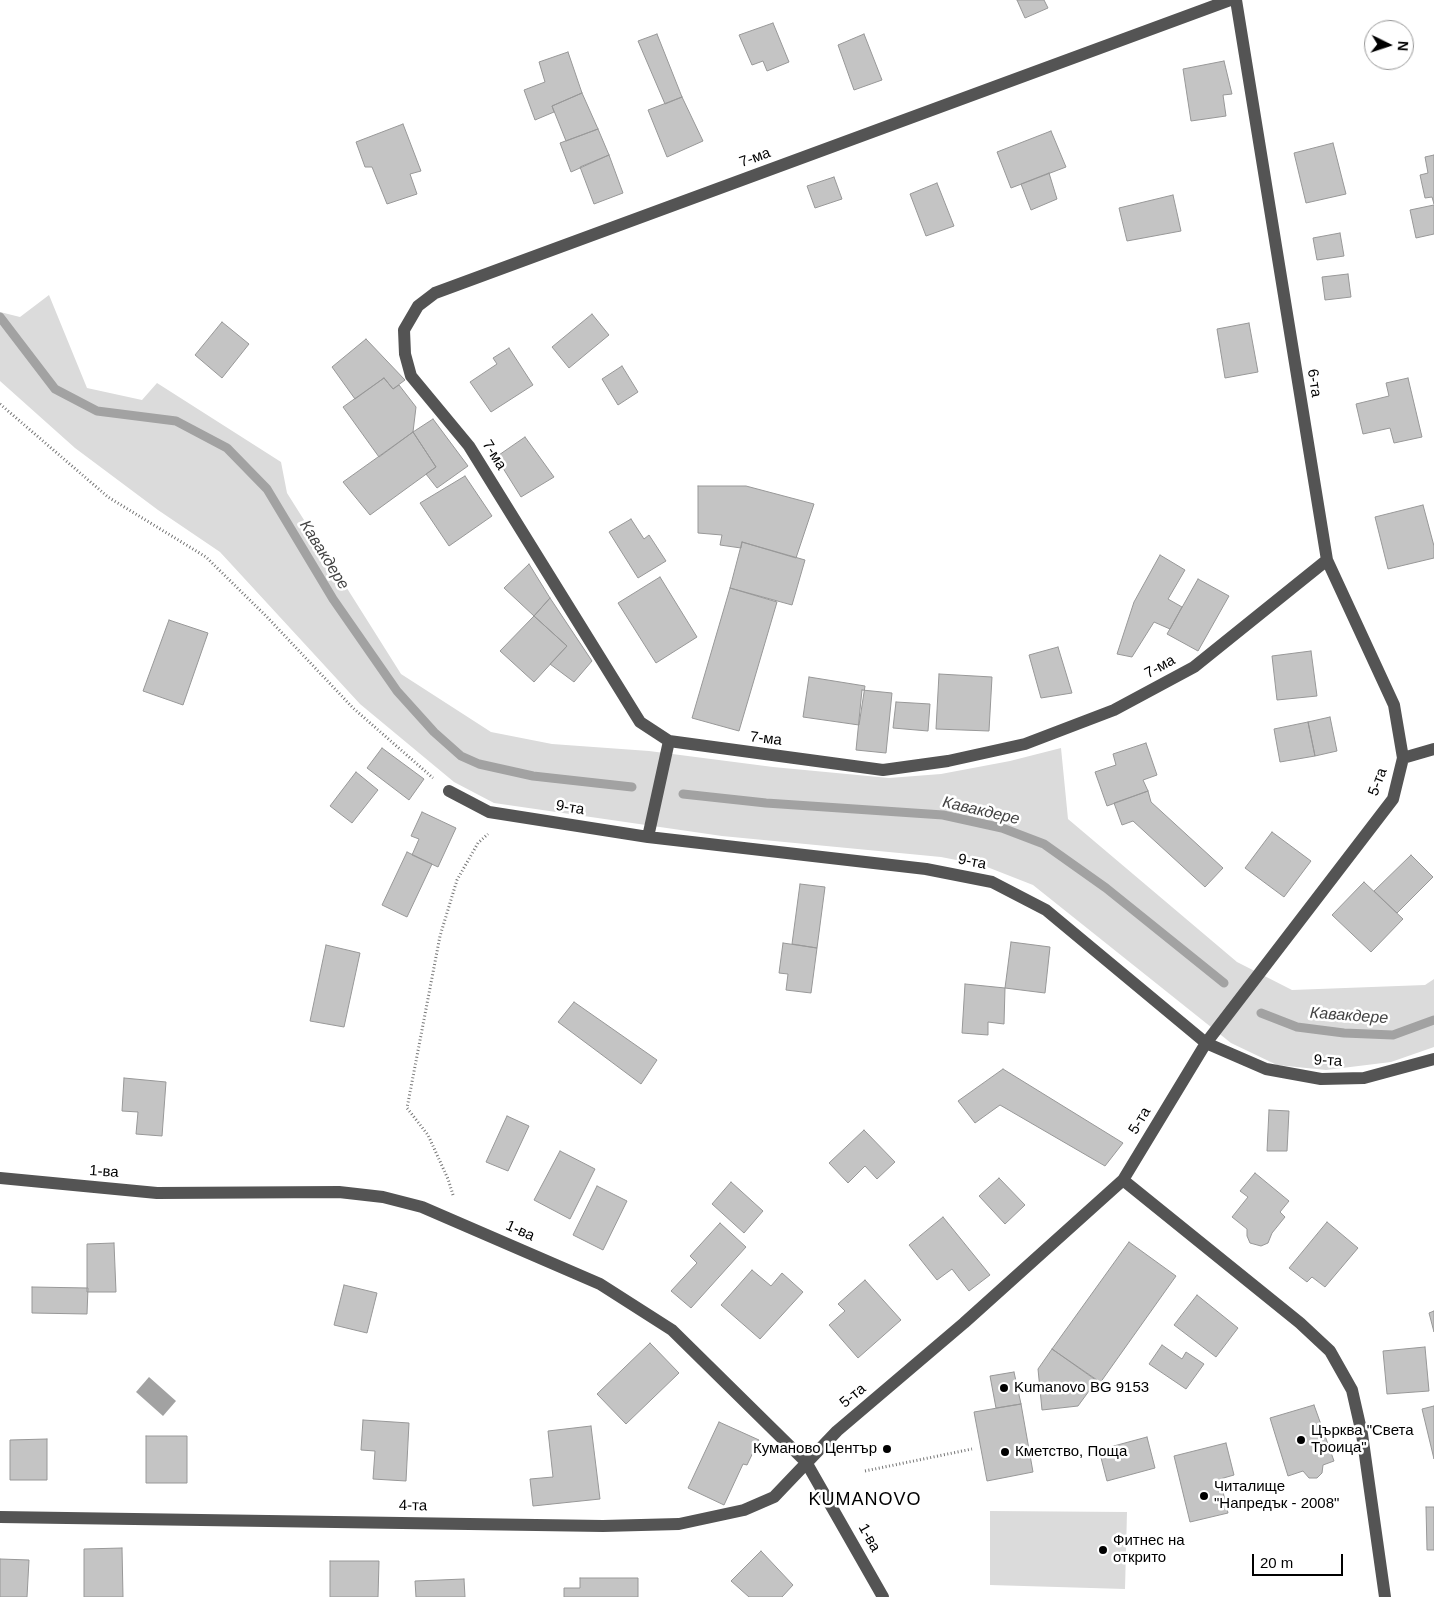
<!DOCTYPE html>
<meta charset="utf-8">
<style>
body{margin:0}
#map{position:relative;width:1434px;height:1597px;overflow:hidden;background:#fff;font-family:Arial,sans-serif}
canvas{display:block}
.north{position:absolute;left:1364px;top:20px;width:50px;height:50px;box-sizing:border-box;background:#fff;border:1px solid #999;border-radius:50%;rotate:94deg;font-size:14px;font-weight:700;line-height:20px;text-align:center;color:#000}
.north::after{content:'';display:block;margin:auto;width:18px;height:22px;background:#000;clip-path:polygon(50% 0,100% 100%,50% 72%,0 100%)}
.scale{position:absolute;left:1252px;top:1554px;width:91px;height:22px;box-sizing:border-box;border:2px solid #000;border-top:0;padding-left:6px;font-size:15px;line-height:18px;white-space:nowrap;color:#000;-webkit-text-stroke:4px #fff;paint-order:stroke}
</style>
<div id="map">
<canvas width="1434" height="1597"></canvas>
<div class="north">N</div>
<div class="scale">20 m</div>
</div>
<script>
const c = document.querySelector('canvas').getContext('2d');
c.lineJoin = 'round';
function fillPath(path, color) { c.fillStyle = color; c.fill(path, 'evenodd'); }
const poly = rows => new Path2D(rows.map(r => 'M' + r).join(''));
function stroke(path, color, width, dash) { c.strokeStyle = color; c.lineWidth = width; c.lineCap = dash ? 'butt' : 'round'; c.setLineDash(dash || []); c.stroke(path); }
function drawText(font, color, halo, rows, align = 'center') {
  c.font = font + ' Arial,sans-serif'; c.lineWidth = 5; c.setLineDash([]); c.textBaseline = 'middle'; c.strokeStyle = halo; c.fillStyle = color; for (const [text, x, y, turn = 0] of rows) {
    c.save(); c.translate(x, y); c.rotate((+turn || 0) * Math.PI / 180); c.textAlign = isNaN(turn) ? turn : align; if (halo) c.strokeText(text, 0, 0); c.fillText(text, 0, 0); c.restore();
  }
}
fillPath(poly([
 [49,295,87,388,142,400,157,383,281,462,287,493,401,674,491,732,552,744,649,751,773,767,889,778,941,774,1010,761,1061,748,1068,819,1237,962,1292,990,1425,985,1434,979,1434,1047,1391,1062,1326,1070,1277,1065,1231,1043,1033,885,982,865,941,857,722,836,494,803,454,782,360,704,220,552,158,510,75,448,0,381,0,312,20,317],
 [990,1511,1127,1512,1125,1589,990,1585]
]), '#dbdbdb');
fillPath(poly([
 [149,1377,176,1401,163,1416,136,1392]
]), '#a2a2a2');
stroke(poly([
 [0,317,55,389,97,411,176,421,227,448,267,489,333,599,397,691,434,732,461,756,479,764,533,776,632,787],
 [683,794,766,803,943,815,1002,828,1044,844,1106,888,1224,983],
 [1261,1013,1297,1027,1344,1033,1393,1035,1434,1020]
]), '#a2a2a2', 9);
const building = poly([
 [1017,0,1044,0,1048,8,1025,18,1017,0],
 [773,23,789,62,767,71,763,61,752,65,739,35,773,23],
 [657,34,682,97,665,104,638,41,657,34],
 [864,34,882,80,854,90,838,45,864,34],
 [568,52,582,93,552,106,554,112,535,120,524,90,545,82,539,62,568,52],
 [1224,61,1232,94,1223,95,1226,116,1191,121,1183,69,1224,61],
 [582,93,598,129,566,141,552,106,582,93],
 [682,97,703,141,667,157,648,110,682,97],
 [403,124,421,171,410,174,417,194,387,204,372,167,365,167,356,142,403,124],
 [598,129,609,155,571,172,560,143,598,129],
 [1051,131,1066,167,1011,188,997,152,1051,131],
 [1333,143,1346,194,1306,203,1294,153,1333,143],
 [609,155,623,193,594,204,580,167,609,155],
 [1434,155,1434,204,1432,197,1425,198,1420,175,1428,173,1425,157,1434,155],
 [1049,173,1057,199,1031,210,1021,184,1049,173],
 [834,177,842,199,815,208,807,186,834,177],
 [937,183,954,226,926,236,910,194,937,183],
 [1173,195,1181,231,1127,241,1119,208,1173,195],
 [1434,205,1434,234,1416,238,1410,210,1434,205],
 [1340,233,1344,256,1317,260,1313,238,1340,233],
 [1348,274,1351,297,1325,300,1322,277,1348,274],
 [592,314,609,335,569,368,552,347,592,314],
 [222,322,249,344,222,378,195,355,222,322],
 [1249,323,1258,372,1225,378,1217,329,1249,323],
 [366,339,405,380,393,389,384,378,355,399,332,367,366,339],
 [509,348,533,385,491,412,470,382,497,364,493,358,509,348],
 [622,366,638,392,618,405,602,379,622,366],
 [384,378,393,389,399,385,416,407,413,432,379,457,343,407,384,378],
 [1408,378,1422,437,1394,443,1390,428,1363,434,1356,404,1389,396,1386,383,1408,378],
 [433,419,468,466,437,488,426,474,436,467,413,432,433,419],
 [413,432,436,467,370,515,343,482,413,432],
 [525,437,554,477,521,497,496,457,525,437],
 [465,476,492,516,449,546,420,503,465,476],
 [698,486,746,486,814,504,796,558,742,542,741,548,720,545,722,535,698,533,698,486],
 [1423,505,1434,546,1434,558,1388,569,1375,517,1423,505],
 [631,519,644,539,649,535,666,561,638,578,609,532,631,519],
 [742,542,805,560,792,605,730,588,742,542],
 [1160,555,1185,570,1168,599,1182,607,1170,629,1154,622,1132,657,1117,654,1134,602,1160,555],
 [529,564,550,598,534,616,504,588,529,564],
 [660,577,697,637,656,663,618,603,660,577],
 [1198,579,1229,596,1198,651,1167,634,1198,579],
 [730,588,777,602,739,731,692,718,730,588],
 [550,598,592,661,574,682,550,664,567,646,534,616,550,598],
 [534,616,567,646,534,682,500,651,534,616],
 [169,620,208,633,183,705,143,691,169,620],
 [1058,647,1072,693,1041,698,1029,655,1058,647],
 [1311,651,1317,696,1277,700,1272,656,1311,651],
 [939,674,992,677,989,731,936,729,939,674],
 [809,677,865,686,859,725,803,717,809,677],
 [862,690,892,693,886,753,856,750,862,690],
 [896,702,930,704,928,731,893,728,896,702],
 [1330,717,1337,751,1315,756,1308,722,1330,717],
 [1308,722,1315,756,1280,762,1274,729,1308,722],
 [1146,743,1157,775,1143,780,1148,791,1107,806,1095,772,1116,765,1113,754,1146,743],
 [382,748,424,779,409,800,367,768,382,748],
 [356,772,378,790,352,823,330,806,356,772],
 [1148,791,1151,802,1223,868,1205,887,1133,821,1122,825,1114,803,1148,791],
 [422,812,456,828,438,867,412,855,419,839,411,836,422,812],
 [1272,832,1311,861,1284,897,1245,868,1272,832],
 [407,852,432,864,407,917,382,905,407,852],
 [1411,855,1433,877,1397,913,1374,891,1411,855],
 [1364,882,1403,919,1371,952,1332,915,1364,882],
 [800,884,825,887,817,948,792,944,800,884],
 [1011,942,1050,947,1045,993,1005,988,1011,942],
 [783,943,817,948,811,993,786,990,788,974,779,973,783,943],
 [326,945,360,953,344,1027,310,1021,326,945],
 [965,984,1005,988,1004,1024,988,1022,988,1035,962,1033,965,984],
 [574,1002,657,1060,641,1084,558,1022,574,1002],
 [1003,1069,1123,1143,1105,1166,1000,1105,975,1123,958,1101,1003,1069],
 [124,1078,166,1082,162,1136,136,1134,138,1112,122,1111,124,1078],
 [1269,1110,1289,1111,1287,1151,1267,1151,1269,1110],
 [507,1116,529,1126,508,1171,486,1162,507,1116],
 [864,1130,895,1162,877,1179,865,1166,848,1183,829,1163,864,1130],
 [560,1151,595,1169,570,1219,534,1200,560,1151],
 [1255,1173,1289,1201,1280,1212,1285,1217,1272,1233,1268,1243,1261,1246,1250,1243,1247,1236,1247,1229,1232,1217,1248,1197,1240,1191,1255,1173],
 [999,1178,1025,1205,1005,1224,979,1196,999,1178],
 [731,1182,763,1211,744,1233,712,1204,731,1182],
 [597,1186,627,1201,603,1250,573,1235,597,1186],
 [943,1217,990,1275,969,1291,952,1269,937,1280,909,1245,943,1217],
 [1327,1222,1358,1248,1325,1287,1312,1277,1307,1282,1289,1268,1327,1222],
 [720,1223,746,1247,691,1308,671,1291,697,1263,690,1256,720,1223],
 [1129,1242,1176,1276,1100,1383,1052,1349,1129,1242],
 [114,1243,116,1292,87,1292,87,1244,114,1243],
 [752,1270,771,1286,782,1273,803,1292,760,1339,721,1305,752,1270],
 [865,1280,901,1320,858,1358,829,1325,845,1311,838,1304,865,1280],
 [344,1285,377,1293,367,1333,334,1325,344,1285],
 [32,1287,88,1288,87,1314,32,1313,32,1287],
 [1197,1295,1238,1328,1216,1357,1174,1325,1197,1295],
 [1434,1311,1434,1332,1429,1313,1434,1311],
 [650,1343,679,1373,626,1424,597,1394,650,1343],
 [1162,1345,1182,1359,1186,1352,1204,1364,1186,1389,1149,1364,1162,1345],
 [1425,1347,1429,1391,1387,1394,1383,1351,1425,1347],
 [1052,1349,1097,1380,1078,1406,1042,1410,1038,1369,1052,1349],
 [1014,1372,1021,1404,996,1408,990,1376,1014,1372],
 [1021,1404,1033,1472,987,1481,974,1412,1021,1404],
 [1314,1405,1334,1461,1323,1465,1322,1473,1317,1478,1309,1478,1303,1471,1288,1476,1270,1418,1314,1405],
 [1434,1406,1434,1459,1422,1409,1434,1406],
 [363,1420,409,1423,406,1481,373,1479,375,1451,361,1450,363,1420],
 [719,1422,759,1440,747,1465,743,1464,724,1505,688,1488,719,1422],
 [591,1426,600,1499,533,1506,530,1479,553,1477,548,1431,591,1426],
 [146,1436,187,1436,187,1483,146,1483,146,1436],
 [1147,1437,1155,1468,1107,1481,1099,1450,1147,1437],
 [47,1439,47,1480,10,1480,10,1440,47,1439],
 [1226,1443,1234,1475,1220,1479,1228,1513,1190,1522,1174,1456,1226,1443],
 [1426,1507,1434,1507,1434,1550,1427,1550,1426,1507],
 [122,1548,123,1597,84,1597,84,1549,122,1548],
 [761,1551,793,1585,782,1597,749,1597,731,1581,761,1551],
 [0,1559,29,1560,27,1597,0,1597,0,1559],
 [330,1561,379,1561,378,1597,330,1597,330,1561],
 [580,1578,638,1578,638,1597,564,1597,564,1588,580,1588,580,1578],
 [464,1579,465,1597,416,1597,415,1581,464,1579]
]);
fillPath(building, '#c4c4c4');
stroke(building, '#989898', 1);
stroke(poly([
 [0,404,108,497,206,557,267,617,353,708,433,778],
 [453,1195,448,1179,428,1135,407,1108,440,936,457,880,478,843,488,834],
 [865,1471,972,1449]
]), '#767676', 3, [1, 2.5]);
stroke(poly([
 [1230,0,435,293,418,306,404,330,405,354,411,376,469,446,640,722,669,741,883,770,948,761,1025,744,1114,710,1194,667,1327,560],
 [1403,758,1434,749],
 [449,791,489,812,648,837,926,869,992,882,1046,910,1206,1043,1266,1069,1321,1079,1364,1078,1434,1059],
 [648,837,669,741],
 [0,1178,157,1193,339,1192,383,1197,422,1207,600,1284,672,1330,806,1462,883,1597],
 [1123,1180,1300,1323,1330,1351,1352,1390,1362,1434,1385,1597],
 [0,1517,603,1526,679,1524,744,1510,774,1497,837,1431,964,1323,1123,1180,1206,1043,1393,799,1403,758,1394,705,1327,560,1236,0]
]), '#545454', 12);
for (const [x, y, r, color] of [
 [1004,1388,5,"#000"],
 [1301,1440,5,"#000"],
 [887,1449,5,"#000"],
 [1005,1452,5,"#000"],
 [1204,1496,5,"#000"],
 [1103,1550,5,"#000"]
]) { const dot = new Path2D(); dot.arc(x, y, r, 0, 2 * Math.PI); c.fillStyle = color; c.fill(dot); stroke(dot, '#fff', 2); }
drawText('15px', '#000', '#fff', [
 ["7-ма",755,158,-20],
 ["6-та",1314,383,81],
 ["7-ма",494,455,58],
 ["7-ма",1160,667,-29],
 ["7-ма",766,739,7],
 ["5-та",1378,782,-70],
 ["9-та",570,808,9],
 ["9-та",972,862,11],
 ["9-та",1328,1061,3],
 ["5-та",1140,1121,-59],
 ["1-ва",104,1172,4],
 ["1-ва",520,1231,24],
 ["5-та",853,1396,-40],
 ["4-та",413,1506,1],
 ["1-ва",869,1538,61]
]);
drawText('15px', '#000', '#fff', [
 ["Kumanovo BG 9153",1014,1388],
 ["Църква \"Света",1311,1431],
 ["Троица\"",1311,1448],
 ["Куманово Център",877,1449,"right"],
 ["Кметство, Поща",1015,1452],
 ["Читалище",1214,1487],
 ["\"Напредък - 2008\"",1214,1504],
 ["Фитнес на",1113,1541],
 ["открито",1113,1558]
], 'left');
drawText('italic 16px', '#434343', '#fff', [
 ["Кавакдере",324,555,58],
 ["Кавакдере",981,811,13],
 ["Кавакдере",1349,1016,4]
]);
c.letterSpacing = '1px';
drawText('18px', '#000', '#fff', [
 ["KUMANOVO",865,1500]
]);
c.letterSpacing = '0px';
</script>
